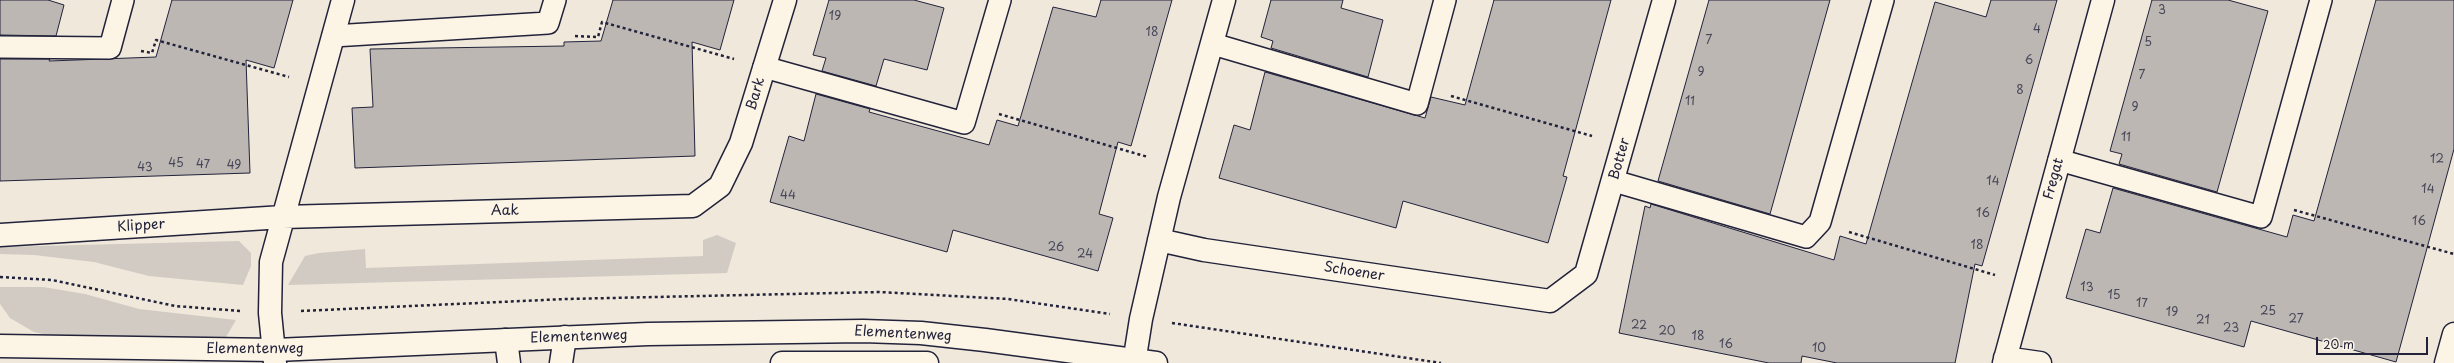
<!DOCTYPE html>
<style>
body{margin:0}
#map{position:relative;width:2454px;height:363px;overflow:hidden;background:#efe8db;font-family:"Playpen Sans",sans-serif}
canvas{display:block}
.scale{position:absolute;left:2316px;top:337px;width:112px;height:18px;box-sizing:border-box;border:2px solid #22223b;border-top:0;padding-left:5px;font-size:12px;line-height:14px;white-space:nowrap;color:#22223b;-webkit-text-stroke:3px #fcf5e5;paint-order:stroke}
</style>
<div id="map">
<canvas width="2454" height="363"></canvas>
<div class="scale">20 m</div>
</div>
<script>
const c = document.querySelector('canvas').getContext('2d');
c.lineJoin = 'round';
function fillPath(path, color) { c.fillStyle = color; c.fill(path, 'evenodd'); }
const poly = rows => new Path2D(rows.map(r => 'M' + r).join(''));
function stroke(path, color, width, dash) { c.strokeStyle = color; c.lineWidth = width; c.lineCap = dash ? 'butt' : 'round'; c.setLineDash(dash || []); c.stroke(path); }
function drawText(font, color, halo, rows, align = 'center') {
  c.font = font + ' "Playpen Sans",sans-serif'; c.lineWidth = 4; c.setLineDash([]); c.textBaseline = 'middle'; c.strokeStyle = halo; c.fillStyle = color; for (const [text, x, y, turn = 0] of rows) {
    c.save(); c.translate(x, y); c.rotate((+turn || 0) * Math.PI / 180); c.textAlign = isNaN(turn) ? turn : align; if (halo) c.strokeText(text, 0, 0); c.fillText(text, 0, 0); c.restore();
  }
}
fillPath(poly([
 [717,235,736,243,727,273,288,285,305,256,319,253,365,249,366,268,703,256,703,240],
 [239,241,251,253,251,266,243,285,149,276,94,262,34,255,0,254,0,247],
 [0,287,43,287,85,294,139,309,236,320,226,337,79,342,34,332,10,318,0,304]
]), '#d1cbc3');
const building = poly([
 [0,0,48,0,64,5,56,36,0,35,0,0],
 [172,0,293,0,274,68,246,60,250,173,0,181,0,59,50,59,49,61,156,57,172,0],
 [613,0,734,0,720,50,692,42,695,156,355,168,352,108,373,107,370,49,564,46,564,42,601,41,613,0],
 [829,0,914,0,944,8,927,70,884,59,876,86,822,71,826,58,813,55,829,0],
 [1101,0,1172,0,1131,146,1118,142,1099,214,1113,218,1098,271,953,230,947,252,770,202,789,136,804,141,816,94,870,109,869,112,989,145,997,120,1018,126,1053,7,1096,17,1101,0],
 [1271,0,1343,0,1341,8,1383,20,1368,77,1271,48,1273,41,1261,37,1271,0],
 [1494,0,1611,0,1563,176,1567,177,1548,243,1403,201,1396,228,1219,178,1234,125,1250,130,1265,72,1425,118,1431,97,1465,105,1494,0],
 [1709,0,1830,0,1770,214,1658,181,1709,0],
 [1991,0,2057,0,1982,266,1975,264,1955,363,1837,363,1802,356,1801,363,1769,363,1619,333,1645,206,1650,208,1651,204,1834,260,1840,236,1866,244,1935,2,1986,17,1991,0],
 [2152,0,2228,0,2268,11,2217,192,2119,164,2122,154,2110,151,2152,0],
 [2376,0,2454,0,2454,149,2396,362,2251,321,2244,347,2066,298,2086,229,2100,233,2113,188,2287,237,2293,215,2314,221,2376,0]
]);
fillPath(building, '#bcb7b3');
stroke(building, '#22223b', 1);
const service = poly([
 [333,36,548,23,555,0],
 [1213,44,1417,104,1445,0],
 [0,47,110,48,123,0],
 [764,67,964,123,1000,0],
 [2059,160,2261,217,2321,0],
 [1614,181,1806,237,1820,222,1883,0]
]);
const minor = poly([
 [0,235,283,217,693,206,720,186,741,143,785,0],
 [1159,240,1204,250,1550,301,1586,274,1664,0],
 [506,340,509,363],
 [2005,358,2040,363],
 [275,363,270,313,271,262,343,0],
 [561,363,565,337],
 [1134,363,1141,319,1169,197,1224,0],
 [2004,363,2103,0],
 [2446,363,2454,334]
]);
const tertiary = poly([
 [0,346,275,350,648,334,863,331,921,333,985,340,1156,363],
 [782,363,927,363]
]);
stroke(service, '#22223b', 24);
stroke(minor, '#22223b', 25);
stroke(tertiary, '#22223b', 25);
stroke(poly([
 [575,36,598,37,602,22,734,59],
 [141,51,152,53,156,40,289,77],
 [1451,96,1592,136],
 [999,114,1148,157],
 [2294,210,2454,254],
 [1849,232,1995,275],
 [0,277,52,280,175,306,240,311],
 [301,311,566,299,880,292,1008,299,1110,314],
 [1172,323,1441,363]
]), '#22223b', 2.5, [3, 3]);
stroke(service, '#fcf5e5', 21);
stroke(minor, '#fcf5e5', 22);
stroke(tertiary, '#fcf5e5', 22);
drawText('12px', '#484759', null, [
 ["3",2162,11],
 ["19",835,17],
 ["4",2037,30],
 ["18",1152,33],
 ["7",1709,41],
 ["5",2148,43],
 ["6",2029,61],
 ["9",1701,73],
 ["7",2142,76],
 ["8",2020,91],
 ["11",1690,102],
 ["9",2135,108],
 ["11",2126,138],
 ["12",2437,160],
 ["45",176,164],
 ["47",203,165],
 ["49",234,166],
 ["43",145,168],
 ["14",1993,182],
 ["14",2428,190],
 ["44",788,196],
 ["16",1983,214],
 ["16",2419,222],
 ["18",1977,246],
 ["26",1056,248],
 ["24",1085,255],
 ["13",2087,288],
 ["15",2114,296],
 ["17",2142,304],
 ["25",2268,312],
 ["19",2172,313],
 ["27",2296,320],
 ["21",2203,321],
 ["22",1639,326],
 ["23",2231,329],
 ["20",1667,332],
 ["18",1698,337],
 ["16",1726,345],
 ["10",1819,349]
]);
drawText('14px', '#22223b', '#fcf5e5', [
 ["Bark",756,94,-74],
 ["Botter",1620,159,-74],
 ["Fregat",2054,179,-75],
 ["Aak",505,211,-1],
 ["Klipper",141,226,-4],
 ["Schoener",1354,272,9],
 ["Elementenweg",903,334,3],
 ["Elementenweg",579,337,-2],
 ["Elementenweg",255,349]
]);
</script>
